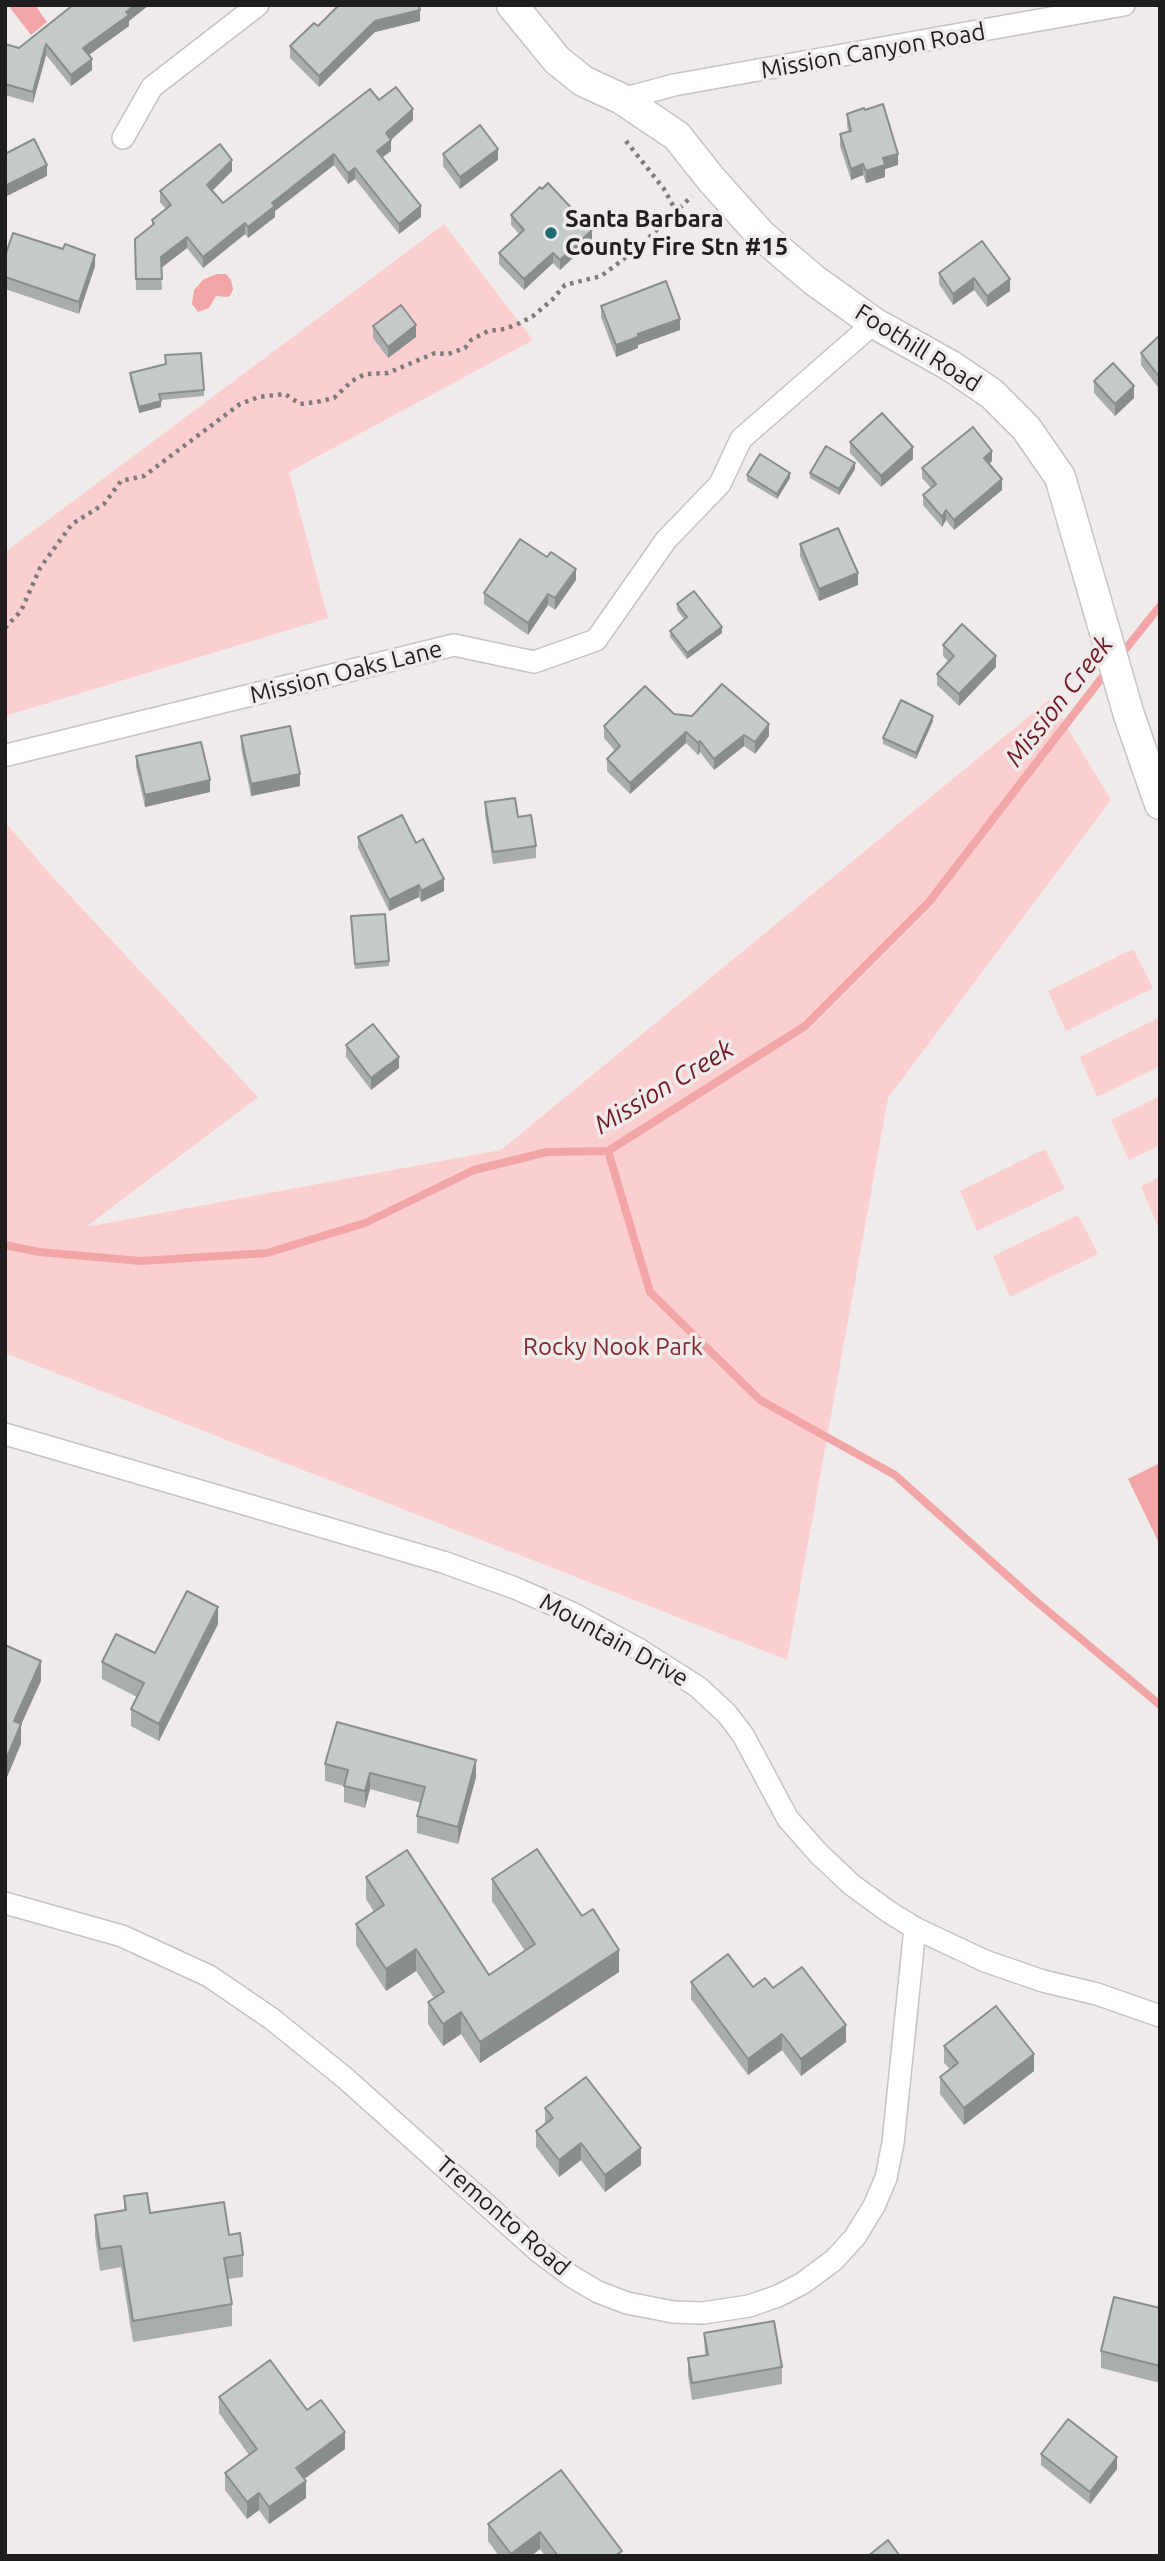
<!DOCTYPE html>
<style>
body{margin:0}
#map{position:relative;width:1165px;height:2561px;overflow:hidden;background:#efebea;font-family:Ubuntu,sans-serif}
canvas{display:block}
.frame{position:absolute;inset:0;border:7px solid #1f1d1d;pointer-events:none}
</style>
<div id="map">
<canvas width="1165" height="2561"></canvas>
<div class="frame"></div>
</div>
<script>
const c = document.querySelector('canvas').getContext('2d');
c.lineJoin = 'round';
function fillPath(path, color) { c.fillStyle = color; c.fill(path, 'evenodd'); }
const poly = rows => new Path2D(rows.map(r => 'M' + r).join(''));
function stroke(path, color, width, dash) { c.strokeStyle = color; c.lineWidth = width; c.lineCap = dash ? 'butt' : 'round'; c.setLineDash(dash || []); c.stroke(path); }
function drawText(font, color, halo, rows, align = 'center') {
  c.font = font + ' Ubuntu,sans-serif'; c.lineWidth = 7; c.setLineDash([]); c.textBaseline = 'middle'; c.strokeStyle = halo; c.fillStyle = color; for (const [text, x, y, turn = 0] of rows) {
    c.save(); c.translate(x, y); c.rotate((+turn || 0) * Math.PI / 180); c.textAlign = isNaN(turn) ? turn : align; if (halo) c.strokeText(text, 0, 0); c.fillText(text, 0, 0); c.restore();
  }
}
fillPath(poly([
 [444,224,533,340,289,472,328,618,5,716,5,552],
 [1050,699,1111,800,888,1098,787,1660,5,1353,5,822,59,884,258,1097,86,1227,501,1150],
 [1133,949,1153,988,1066,1031,1048,991],
 [1160,1017,1160,1066,1097,1097,1080,1057],
 [1160,1096,1160,1145,1129,1160,1111,1120],
 [1045,1149,1065,1189,977,1231,960,1191],
 [1160,1177,1160,1226,1158,1227,1141,1186],
 [1078,1215,1098,1254,1010,1297,993,1256]
]), '#fbcfcf');
fillPath(poly([
 [8,5,35,5,47,22,31,35],
 [217,274,226,274,231,280,233,289,231,294,228,297,216,296,209,308,198,312,192,304,194,290,204,279],
 [1160,1463,1160,1545,1128,1479]
]), '#f2a5a6');
stroke(poly([
 [1120,656,1160,606],
 [608,1151,650,1292,760,1400,895,1475,1031,1597,1160,1705],
 [5,1245,39,1252,141,1261,267,1253,365,1223,474,1170,547,1152,608,1151,805,1026,929,902,1107,671]
]), '#f2a5a6', 8);
const street = poly([
 [622,99,674,85,1124,5],
 [123,138,152,87,258,5],
 [7,755,454,645,534,662,596,640,666,540,720,484,741,439,874,323],
 [5,1434,443,1562,515,1588,572,1613,640,1650,698,1687,727,1714,743,1735,788,1819,819,1854,852,1885,889,1912,915,1928,985,1961,1043,1981,1097,1994,1160,2016],
 [5,1903,122,1936,209,1976,272,2019,345,2078,538,2251,571,2276,598,2292,627,2303,673,2312,703,2313,749,2306,778,2296,803,2283,834,2260,855,2237,874,2206,886,2178,893,2143,915,1928]
]);
const secondary = poly([
 [512,5,557,60,583,81,622,99,677,136,711,179,761,235,814,280,874,323,951,366,992,394,1026,428,1060,477,1129,715,1160,804]
]);
stroke(street, '#c8c3c3', 24);
stroke(secondary, '#c8c3c3', 33);
stroke(poly([
 [626,141,664,189,676,211],
 [5,628,21,611,40,568,72,524,104,504,121,481,144,476,240,404,259,397,285,394,300,404,317,402,334,398,352,381,365,374,388,373,435,353,448,354,465,348,471,340,488,331,505,329,520,323,533,316,552,300,565,285,601,276,616,265,639,247,692,196]
]), '#7e7b7b', 4.5, [3.5, 5]);
stroke(street, '#fff', 21);
stroke(secondary, '#fff', 30);
fillPath(poly([
 [70,5,149,5,129,21,129,26,89,55,92,70,71,86,46,55,33,103,5,95,5,44,19,48,71,7],
 [420,21,375,32,319,87,290,58,290,46,318,26],
 [379,100,413,120,391,140,391,151,383,157,421,217,399,234,355,179,348,184,334,165,275,211,275,217,248,238,245,234,203,268,187,248,161,268,162,290,136,290,135,239,152,226,152,220,166,209,160,202,160,191,232,171,212,191,223,203],
 [847,114,898,165,885,169,885,177,866,183,863,175,851,180,840,146,840,134,848,132,847,125],
 [443,154,498,160,460,189,443,166],
 [542,189,592,240,560,270,553,263,524,290,499,264,499,253,519,234,511,225,511,215],
 [982,241,1010,291,987,307,974,290,953,305,939,284,939,273],
 [5,256,95,266,79,314,5,289],
 [601,306,680,330,638,345,638,348,616,357,601,317],
 [373,326,416,337,388,358,373,338],
 [1160,335,1160,390,1141,365,1141,353],
 [130,373,204,390,204,396,161,400,161,407,139,413,130,379],
 [1094,381,1134,398,1115,416,1094,393],
 [850,442,913,459,881,487,850,453],
 [992,461,989,464,1002,490,954,530,946,520,942,527,923,505,923,495,931,488,922,478,922,468],
 [855,469,839,495,810,478,810,473],
 [747,475,790,478,777,499,747,481],
 [800,544,858,585,819,601,800,556],
 [547,557,576,580,555,610,548,605,528,635,484,604,484,593],
 [677,604,722,633,687,659,670,637,670,631,684,619,677,610],
 [943,645,996,667,959,706,937,685,937,674,949,662,943,656],
 [674,714,769,736,755,754,744,746,714,770,700,752,698,755,686,743,630,794,607,771,607,759,615,751,604,738,604,726],
 [933,721,916,759,883,744,883,738],
 [241,736,300,786,251,796,241,748],
 [136,756,210,792,145,807,136,767],
 [485,802,518,817,536,846,536,858,493,864,485,814],
 [358,837,416,843,444,891,421,902,419,897,389,911,358,848],
 [351,922,389,961,389,966,355,969],
 [346,1045,399,1068,371,1090,346,1057],
 [218,1624,159,1741,131,1726,131,1709,137,1697,102,1679,102,1662,155,1653],
 [325,1764,476,1777,458,1844,417,1833,417,1816,421,1803,370,1789,365,1808,344,1802,344,1786,325,1781],
 [366,1877,489,1975,525,1951,492,1901,492,1879,619,1972,480,2063,461,2034,443,2046,428,2024,428,2002,434,1998,416,1971,386,1991,356,1945,356,1924,374,1912,366,1899],
 [691,1982,773,1988,846,2042,801,2076,782,2050,748,2075,691,1999],
 [944,2046,1034,2071,964,2125,940,2094,940,2077,950,2069,944,2063],
 [545,2108,641,2165,605,2192,581,2160,559,2177,536,2147,536,2131,545,2124],
 [124,2196,150,2213,229,2235,243,2255,243,2277,228,2279,232,2304,232,2326,133,2342,121,2267,100,2271,95,2236,95,2215,124,2210],
 [1160,2308,1160,2383,1101,2368,1101,2351],
 [704,2333,782,2367,782,2384,692,2400,688,2375,688,2358,705,2355],
 [219,2397,307,2410,345,2449,304,2479,306,2498,269,2524,259,2510,247,2519,225,2490,225,2473,249,2455,219,2413],
 [1041,2454,1117,2469,1090,2504,1041,2465],
 [561,2470,622,2556,545,2556,540,2549,531,2556,499,2556,488,2541,488,2524]
]), '#a9adae');
fillPath(poly([
 [135,5,149,5,129,21,129,26,83,59,83,48],
 [420,10,420,21,375,32,319,87,319,76,375,21],
 [46,44,46,55,33,103,33,92],
 [92,59,92,70,71,86,71,75],
 [413,109,413,120,386,144,391,140,391,151,377,161,377,151,386,133],
 [498,149,498,160,460,189,460,177],
 [334,154,334,165,275,211,275,217,248,238,248,227,272,203],
 [898,154,898,165,885,169,885,177,866,183,866,171,883,158],
 [232,160,232,171,207,196,207,185],
 [863,164,863,175,851,180,851,169],
 [47,165,47,176,5,197,5,186],
 [355,168,355,179,348,184,348,173],
 [421,206,421,217,399,234,399,224],
 [245,223,245,234,203,268,203,257],
 [592,230,592,240,560,270,560,260],
 [187,237,187,248,161,268,161,257],
 [553,253,553,263,524,290,524,279],
 [95,255,95,266,79,314,79,302],
 [974,278,974,290,953,305,953,294],
 [1010,279,1010,291,987,307,987,296],
 [680,319,680,330,638,345,638,348,616,357,616,345,638,334],
 [416,325,416,337,388,358,388,347],
 [1134,386,1134,398,1115,416,1115,404],
 [161,401,161,407,139,413,139,407],
 [913,447,913,459,881,487,881,476],
 [992,451,992,461,984,468,984,458],
 [855,463,855,469,839,495,839,489],
 [790,473,790,478,777,499,777,494],
 [1002,479,1002,490,954,530,954,520],
 [946,510,946,520,942,527,942,517],
 [576,569,576,580,555,610,555,598],
 [858,573,858,585,819,601,819,589],
 [548,594,548,605,528,635,528,623],
 [722,627,722,633,687,659,687,653],
 [996,656,996,667,959,706,959,694],
 [933,716,933,721,916,759,916,753],
 [769,724,769,736,755,754,755,742],
 [686,732,686,743,630,794,630,783],
 [744,735,744,746,714,770,714,759],
 [700,741,700,752,698,755,698,743],
 [300,774,300,786,251,796,251,784],
 [210,780,210,792,145,807,145,795],
 [444,879,444,891,421,902,421,891],
 [419,885,419,897,389,911,389,900],
 [399,1057,399,1068,371,1090,371,1078],
 [218,1607,218,1624,159,1741,159,1724],
 [41,1661,41,1681,21,1725,21,1744,5,1782,5,1762,14,1721],
 [476,1760,476,1777,458,1844,458,1827],
 [370,1773,370,1789,365,1808,365,1791],
 [416,1949,416,1971,386,1991,386,1969],
 [619,1950,619,1972,480,2063,480,2042],
 [461,2012,461,2034,443,2046,443,2024],
 [846,2025,846,2042,801,2076,801,2059],
 [782,2034,782,2050,748,2075,748,2059],
 [1034,2054,1034,2071,964,2125,964,2108],
 [581,2143,581,2160,559,2177,559,2160],
 [641,2148,641,2165,605,2192,605,2175],
 [345,2432,345,2449,296,2485,296,2468],
 [1117,2457,1117,2469,1090,2504,1090,2492],
 [306,2481,306,2498,269,2524,269,2507],
 [259,2493,259,2510,247,2519,247,2502],
 [540,2532,540,2549,531,2556,511,2556,511,2554]
]), '#898d8d');
const building = poly([
 [73,5,135,5,126,12,129,15,83,48,92,59,71,75,46,44,33,92,5,84,5,44,19,48,73,5],
 [339,5,419,5,420,10,375,21,319,76,290,46,314,23,318,26,339,5],
 [396,87,413,109,386,133,391,140,377,151,421,206,399,224,355,168,348,173,334,154,272,203,275,206,248,227,245,223,203,257,187,237,161,257,162,279,136,279,135,239,154,224,152,220,171,205,160,191,220,144,232,160,207,185,223,203,370,89,379,100,396,87],
 [883,104,898,154,883,158,885,165,866,171,863,164,851,169,840,134,851,131,847,114,864,108,865,110,883,104],
 [480,125,498,149,460,177,443,154,480,125],
 [34,139,47,165,5,186,5,154,34,139],
 [548,183,592,230,560,260,553,253,524,279,499,253,524,230,511,215,540,187,542,189,548,183],
 [13,233,63,249,65,244,95,255,79,302,5,277,5,256,13,233],
 [982,241,1010,279,987,296,974,278,953,294,939,273,982,241],
 [666,281,680,319,638,334,638,337,616,345,601,306,666,281],
 [401,305,416,325,388,347,373,326,401,305],
 [1160,335,1160,378,1141,353,1160,335],
 [201,353,204,390,159,394,161,401,139,407,130,373,166,364,165,355,201,353],
 [1113,363,1134,386,1115,404,1094,381,1113,363],
 [882,413,913,447,881,476,850,442,882,413],
 [973,427,992,451,984,458,1002,479,954,520,946,510,942,517,923,495,936,484,922,468,973,427],
 [826,446,855,463,839,489,810,473,826,446],
 [760,454,790,473,777,494,747,475,760,454],
 [838,528,858,573,819,589,800,544,838,528],
 [520,539,547,557,551,552,576,569,555,598,548,594,528,623,484,593,520,539],
 [694,591,722,627,687,653,670,631,687,617,677,604,694,591],
 [962,624,996,656,959,694,937,674,954,656,943,645,962,624],
 [722,684,769,724,755,742,744,735,714,759,700,741,698,743,686,732,630,783,607,759,620,746,604,726,645,686,674,714,692,716,722,684],
 [901,700,933,716,916,753,883,738,901,700],
 [290,726,300,774,251,784,241,736,290,726],
 [201,742,210,780,145,795,136,756,201,742],
 [515,798,518,817,531,815,536,846,493,852,485,802,515,798],
 [402,815,416,843,423,839,444,879,421,891,419,885,389,900,358,837,402,815],
 [385,914,389,961,355,964,351,916,385,914],
 [373,1024,399,1057,371,1078,346,1045,373,1024],
 [187,1591,218,1607,159,1724,131,1709,144,1683,102,1662,116,1634,155,1653,187,1591],
 [5,1645,41,1661,14,1721,21,1724,5,1762,5,1645],
 [337,1722,476,1760,458,1827,417,1816,425,1787,370,1773,365,1791,344,1786,348,1770,325,1764,337,1722],
 [537,1849,582,1916,593,1909,619,1950,480,2042,461,2012,443,2024,428,2002,444,1992,416,1949,386,1969,356,1924,384,1905,366,1877,407,1850,489,1975,535,1944,492,1879,537,1849],
 [728,1954,753,1987,765,1978,773,1988,802,1967,846,2025,801,2059,782,2034,748,2059,691,1982,728,1954],
 [996,2006,1034,2054,964,2108,940,2077,958,2063,944,2046,996,2006],
 [586,2077,641,2148,605,2175,581,2143,559,2160,536,2131,553,2118,545,2108,586,2077],
 [147,2193,150,2213,224,2202,229,2235,240,2233,243,2255,224,2258,232,2304,133,2321,121,2246,100,2249,95,2215,126,2210,124,2196,147,2193],
 [1114,2297,1160,2308,1160,2366,1101,2351,1114,2297],
 [774,2321,782,2367,692,2383,688,2358,708,2355,704,2333,774,2321],
 [270,2360,307,2410,321,2400,345,2432,296,2468,306,2481,269,2507,259,2493,247,2502,225,2473,257,2449,219,2397,270,2360],
 [1068,2419,1117,2457,1090,2492,1041,2454,1068,2419],
 [561,2470,622,2551,615,2556,558,2556,540,2532,511,2554,488,2524,561,2470],
 [888,2540,900,2556,868,2556,888,2540]
]);
fillPath(building, '#c4c9ca');
stroke(building, '#898d8d', 2);
for (const [x, y, r, color] of [
 [551,233,7,"#216b74"]
]) { const dot = new Path2D(); dot.arc(x, y, r, 0, 2 * Math.PI); c.fillStyle = color; c.fill(dot); stroke(dot, '#efebea', 2.5); }
drawText('24px', '#1f1d1d', '#efebea', [
 ["Mission Canyon Road",873,51,-10],
 ["Foothill Road",918,348,32],
 ["Mission Oaks Lane",346,672,-14],
 ["Mountain Drive",614,1640,29],
 ["Tremonto Road",503,2216,41]
]);
drawText('bold 24px', '#1f1d1d', '#efebea', [
 ["Santa Barbara",565,219],
 ["County Fire Stn #15",565,247]
], 'left');
drawText('24px', '#812932', '#efebea', [
 ["Rocky Nook Park",613,1347]
]);
drawText('italic 26px', '#711925', '#efebea', [
 ["Mission Creek",1059,701,-52],
 ["Mission Creek",664,1087,-31]
]);
</script>
